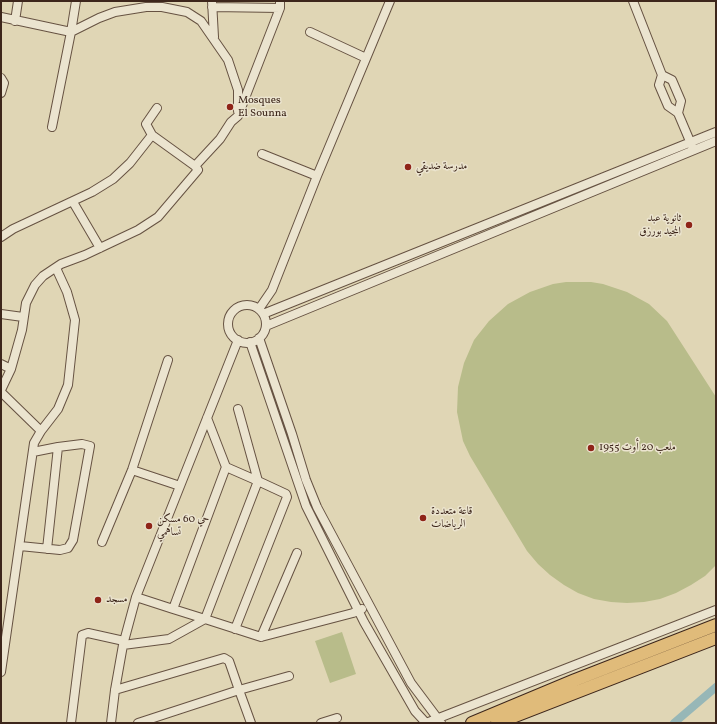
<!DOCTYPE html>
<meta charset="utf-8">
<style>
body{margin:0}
#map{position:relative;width:717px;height:724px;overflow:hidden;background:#e0d6b5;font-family:Vollkorn,serif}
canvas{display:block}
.frame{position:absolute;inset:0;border:2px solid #3d261b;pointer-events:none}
</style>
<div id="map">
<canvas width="717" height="724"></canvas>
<div class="frame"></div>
</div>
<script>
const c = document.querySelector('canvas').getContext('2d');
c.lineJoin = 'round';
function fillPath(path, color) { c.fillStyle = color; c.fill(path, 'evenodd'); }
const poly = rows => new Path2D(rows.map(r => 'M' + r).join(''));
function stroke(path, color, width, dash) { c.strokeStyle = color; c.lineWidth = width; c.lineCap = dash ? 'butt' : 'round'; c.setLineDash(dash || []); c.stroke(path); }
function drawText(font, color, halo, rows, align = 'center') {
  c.font = font + ' Vollkorn,Amiri,serif'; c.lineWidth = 3; c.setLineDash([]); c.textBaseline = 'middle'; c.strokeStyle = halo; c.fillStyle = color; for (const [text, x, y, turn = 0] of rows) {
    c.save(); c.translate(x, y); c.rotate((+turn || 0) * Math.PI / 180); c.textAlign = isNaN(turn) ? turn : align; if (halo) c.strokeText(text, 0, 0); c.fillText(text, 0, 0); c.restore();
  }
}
fillPath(poly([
 [566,282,591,282,603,284,627,292,649,304,667,321,716,397,716,565,705,576,691,585,676,593,660,599,644,602,627,603,611,602,594,599,578,593,564,585,550,575,538,564,527,551,470,456,463,441,457,412,458,387,464,363,474,340,489,321,508,304,530,292,553,284],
 [342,632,356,674,330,683,315,641]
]), '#b8bc8a');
stroke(poly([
 [674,723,716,687]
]), '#97b7b7', 8);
const minor = poly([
 [212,1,214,37],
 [633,1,662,75,659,85,668,106,678,113,692,146],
 [212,7,280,8],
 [1,17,71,32,76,1],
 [15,21,18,1],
 [310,32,366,58],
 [662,75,672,80,681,101,678,113],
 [1,78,4,83,1,93],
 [52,127,71,32,99,18,115,12,146,7,162,7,187,12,201,21,228,60,238,90,238,111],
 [152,135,146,124,157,108],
 [262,154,317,176],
 [73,202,100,248],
 [1,237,13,229,92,192,113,179,130,163,152,135,195,166],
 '228 324a19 19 0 1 1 38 0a19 19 0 1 1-38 0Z',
 [259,309,272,290,317,176,390,1],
 [1,314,23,317],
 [263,314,716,132],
 [266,326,716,141],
 [259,338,292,434,306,480,317,507,411,683,441,723],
 [250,342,306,506,364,622,415,711,426,723],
 [1,364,11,369],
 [1,390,11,369,22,330,26,303,35,285,43,276,61,264,85,255,138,230,158,217,198,170,195,166,220,139,231,122,238,116,280,8,280,1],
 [1,392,41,431,58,409,68,385,75,320,67,292,56,268],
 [238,409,258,481],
 [207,418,226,467],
 [132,470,180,486],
 [102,542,132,470,168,360],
 [20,546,60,550,68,548,73,540,90,446,82,444,58,447,33,452],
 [47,549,58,447],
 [136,597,173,609],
 [235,629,287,497,286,494,258,481,205,619,173,609,226,467,258,481],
 [261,637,297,553],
 [123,645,169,639,205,619,261,637,353,613,362,609],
 [1,672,34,443,41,431],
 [115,690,224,658,229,661,239,690,289,676],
 [71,723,82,635,88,633,124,641],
 [111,723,115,690,123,645,136,597,238,340],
 [138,723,239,690,251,723],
 [321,723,337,718],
 [426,723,716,610]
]);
const highway = poly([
 [472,723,575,680,716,625],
 [497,723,716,638]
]);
stroke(minor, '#665242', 10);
stroke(highway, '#3d261b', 14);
stroke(minor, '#ebe4cf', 8);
stroke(highway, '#e0bb7a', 12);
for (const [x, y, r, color] of [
 [230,107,4,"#8f2418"],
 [408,167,4,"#8f2418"],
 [689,225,4,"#8f2418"],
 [591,448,4,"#8f2418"],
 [423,518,4,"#8f2418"],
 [149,526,4,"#8f2418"],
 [98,600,4,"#8f2418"]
]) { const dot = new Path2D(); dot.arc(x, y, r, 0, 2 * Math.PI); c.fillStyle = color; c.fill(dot); stroke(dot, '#ebe4cf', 1.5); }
drawText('11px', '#3d261b', '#ebe4cf', [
 ["Mosques",238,101],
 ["El Sounna",238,114],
 ["مدرسة ضديقي",416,167],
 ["ثانوية عبد",681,219,"right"],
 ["المجيد بورزق",681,232,"right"],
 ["ملعب 20 أوت 1955",599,448],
 ["قاعة متعددة",431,512],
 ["الرياضات",431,525],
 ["حي 60 مسكن",157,520],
 ["تساهمي",157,533],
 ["مسجد",106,600]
], 'left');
</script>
